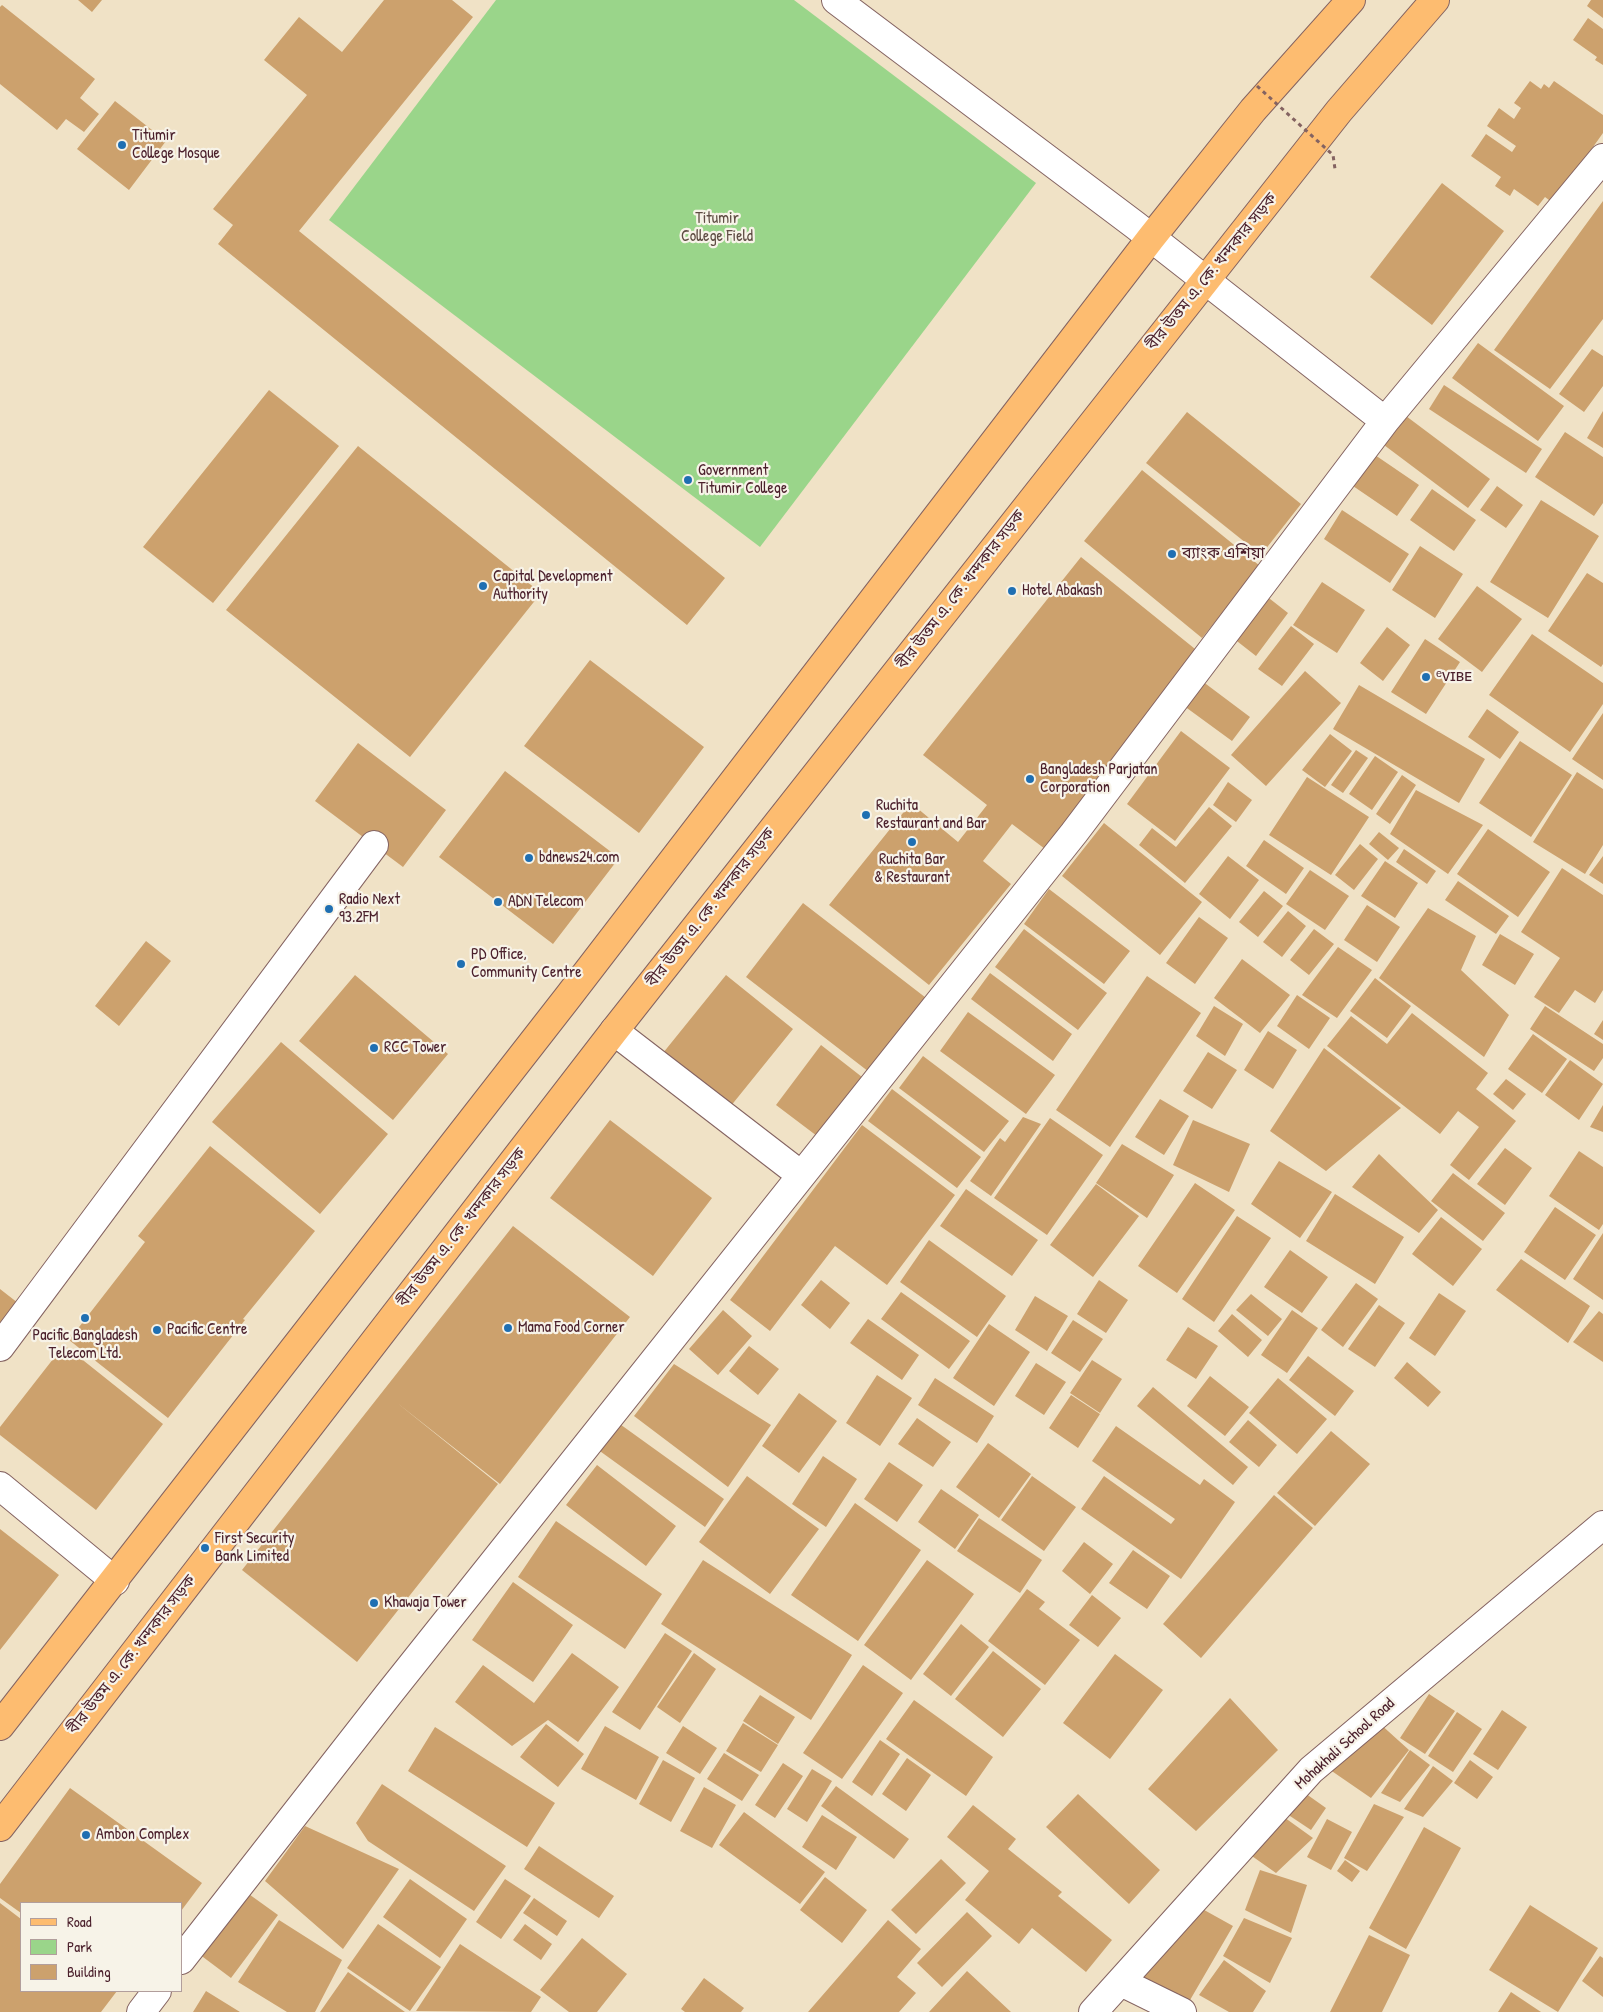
<!DOCTYPE html>
<meta charset="utf-8">
<style>
body{margin:0}
#map{position:relative;width:1603px;height:2012px;overflow:hidden;background:#f0e2c6;font-family:"Patrick Hand",sans-serif}
canvas{display:block}
.legend{position:absolute;left:20px;top:1902px;width:162px;height:90px;box-sizing:border-box;background:#f7f3e8;border:1px solid #b29e9c;margin:0;padding:6px 9px;list-style:none;font-size:15px;color:#4a1f2b}
.legend li{display:flex;align-items:center;gap:10px;height:25px}
.legend b{width:25px;border:1px solid #b29e9c}
</style>
<div id="map">
<canvas width="1603" height="2012"></canvas>
<ul class="legend">
<li><b style="height:6px;background:#fdbc70"></b>Road</li>
<li><b style="height:14px;background:#9ad58a"></b>Park</li>
<li><b style="height:14px;background:#cca16d"></b>Building</li>
</ul>
</div>
<script>
const c = document.querySelector('canvas').getContext('2d');
c.lineJoin = 'round';
function fillPath(path, color) { c.fillStyle = color; c.fill(path, 'evenodd'); }
const poly = rows => new Path2D(rows.map(r => 'M' + r).join(''));
function stroke(path, color, width, dash) { c.strokeStyle = color; c.lineWidth = width; c.lineCap = dash ? 'butt' : 'round'; c.setLineDash(dash || []); c.stroke(path); }
function drawText(font, color, halo, rows, align = 'center') {
  c.font = font + ' "Patrick Hand","Noto Sans Bengali",sans-serif'; c.lineWidth = 4.5; c.setLineDash([]); c.textBaseline = 'middle'; c.strokeStyle = halo; c.fillStyle = color; for (const [text, x, y, turn = 0] of rows) {
    c.save(); c.translate(x, y); c.rotate((+turn || 0) * Math.PI / 180); c.textAlign = isNaN(turn) ? turn : align; if (halo) c.strokeText(text, 0, 0); c.fillText(text, 0, 0); c.restore();
  }
}
fillPath(poly([
 [496,0,794,0,1036,183,760,547,329,220]
]), '#9ad58a');
fillPath(poly([
 [78,0,102,0,92,12],
 [384,0,452,0,473,17,299,231,725,578,687,625,218,244,233,225,213,209,307,95,264,60,299,17,342,52],
 [1591,0,1603,0,1603,18,1587,6],
 [2,5,95,79,80,98,99,114,84,132,66,119,57,130,0,84,0,7],
 [1588,18,1603,29,1603,65,1595,60,1597,57,1573,40],
 [1530,81,1541,89,1544,84,1549,88,1554,81,1603,115,1603,133,1553,203,1545,197,1538,206,1514,189,1510,196,1495,186,1501,177,1471,156,1486,134,1512,152,1516,146,1487,126,1499,108,1514,119,1521,108,1514,103],
 [115,101,166,141,129,190,77,149],
 [1442,183,1504,231,1432,325,1370,277],
 [1603,201,1603,319,1550,389,1494,350],
 [1478,343,1564,406,1538,441,1452,378],
 [1592,349,1603,356,1603,386,1584,412,1559,394],
 [1444,385,1542,449,1526,473,1429,409],
 [269,390,339,446,213,603,143,547],
 [1603,411,1603,448,1587,438],
 [1187,412,1301,504,1261,555,1146,463],
 [1406,416,1490,479,1468,508,1384,445],
 [1565,432,1603,457,1603,503,1594,516,1535,477],
 [358,446,541,593,410,757,226,610],
 [1375,455,1419,485,1397,516,1353,486],
 [1142,470,1260,566,1202,638,1084,541],
 [1497,486,1523,505,1506,528,1480,510],
 [1432,489,1476,520,1454,551,1410,520],
 [1541,500,1599,536,1548,618,1490,582],
 [1342,510,1409,554,1390,583,1324,539],
 [1420,546,1463,574,1435,618,1392,590],
 [1081,557,1205,657,1049,852,1012,824,983,861,1011,884,929,985,829,905,911,803,958,842,987,805,923,755],
 [1587,573,1603,583,1603,664,1601,667,1548,631],
 [1322,582,1365,610,1337,653,1293,625],
 [1477,586,1522,619,1482,672,1438,639],
 [1265,595,1288,613,1256,656,1233,638],
 [1291,626,1314,644,1282,686,1258,669],
 [1387,627,1410,645,1383,681,1360,663],
 [1532,634,1603,683,1603,704,1570,752,1489,695],
 [1425,639,1460,662,1426,714,1391,692],
 [590,660,704,747,639,833,524,746],
 [1305,671,1341,703,1266,786,1231,755],
 [1198,678,1250,717,1232,741,1180,703],
 [1359,685,1485,759,1459,803,1333,729],
 [1487,709,1519,732,1500,759,1468,737],
 [1603,713,1603,780,1572,759],
 [1181,731,1230,768,1175,841,1127,804],
 [1330,734,1352,751,1325,787,1302,770],
 [1520,741,1572,775,1531,837,1479,803],
 [358,743,446,810,403,867,315,801],
 [1356,750,1368,758,1343,793,1331,785],
 [1375,756,1398,772,1372,810,1349,794],
 [505,771,619,858,553,944,439,857],
 [1577,772,1603,789,1603,845,1585,874,1533,842],
 [1402,775,1416,785,1390,824,1376,814],
 [1307,777,1369,817,1331,875,1269,835],
 [1228,782,1252,800,1236,822,1213,805],
 [1416,790,1483,825,1448,874,1390,834],
 [1209,807,1232,826,1185,883,1139,845,1152,828,1176,847],
 [1104,823,1202,902,1160,955,1062,876],
 [1488,829,1550,872,1518,917,1457,874],
 [1379,832,1399,848,1388,860,1369,844],
 [1264,840,1304,868,1286,894,1246,866],
 [1360,844,1378,859,1354,890,1335,875],
 [1404,849,1436,871,1427,884,1396,862],
 [1228,856,1259,880,1230,919,1199,894],
 [1603,856,1603,884,1589,875],
 [1385,861,1418,883,1395,918,1361,896],
 [1562,868,1603,895,1603,990,1595,1003,1575,990,1559,1013,1534,997,1560,958,1521,932],
 [1310,870,1349,896,1325,930,1286,904],
 [1458,881,1509,916,1496,934,1445,900],
 [1049,889,1130,951,1104,984,1024,924],
 [1264,891,1283,906,1258,937,1239,922],
 [803,903,930,1001,873,1075,746,977],
 [1367,905,1400,927,1377,962,1344,940],
 [1428,908,1476,936,1461,970,1509,1015,1484,1057,1379,978],
 [1288,911,1306,926,1282,957,1263,942],
 [1199,917,1228,938,1195,984,1166,963],
 [1024,929,1107,993,1078,1030,995,967],
 [1314,929,1334,944,1309,975,1290,960],
 [1500,934,1534,954,1515,985,1482,965],
 [146,941,171,961,119,1026,95,1006],
 [1338,947,1372,970,1337,1018,1302,995],
 [1242,959,1290,995,1260,1033,1214,998],
 [990,973,1072,1034,1053,1061,971,999],
 [355,975,448,1054,393,1120,299,1041],
 [726,975,793,1029,730,1107,663,1053],
 [1147,976,1201,1013,1110,1147,1056,1110],
 [1375,978,1411,1006,1387,1038,1350,1011],
 [1297,995,1330,1018,1309,1049,1277,1026],
 [1214,1006,1243,1024,1225,1056,1196,1036],
 [1545,1006,1603,1044,1603,1058,1594,1071,1530,1029],
 [968,1012,1055,1075,1026,1114,940,1051],
 [1412,1013,1488,1073,1476,1089,1516,1121,1469,1180,1450,1165,1479,1127,1458,1111,1440,1134,1327,1046,1351,1016,1387,1044],
 [1603,1020,1603,1040,1594,1034],
 [1268,1031,1297,1050,1273,1089,1244,1070],
 [1533,1034,1567,1059,1542,1093,1508,1069],
 [281,1042,388,1134,320,1214,212,1122],
 [821,1045,862,1077,817,1136,776,1105],
 [1324,1048,1401,1108,1326,1171,1270,1131],
 [1208,1052,1237,1070,1212,1109,1183,1091],
 [923,1056,1009,1121,984,1152,899,1088],
 [1570,1060,1603,1084,1579,1120,1545,1095],
 [1506,1079,1526,1094,1513,1110,1493,1094],
 [892,1089,981,1157,957,1188,868,1121],
 [1160,1099,1189,1116,1164,1155,1135,1137],
 [1603,1105,1603,1132,1590,1127],
 [1023,1117,1041,1124,991,1196,970,1181,1000,1138,1005,1142],
 [1050,1118,1103,1155,1047,1235,994,1198],
 [610,1120,712,1198,653,1276,550,1198],
 [1193,1120,1250,1144,1229,1192,1173,1165],
 [862,1125,955,1195,887,1285,835,1246,770,1331,730,1300],
 [1122,1144,1174,1175,1147,1218,1096,1183],
 [210,1146,315,1231,243,1319,245,1320,168,1418,69,1340,145,1242,138,1236],
 [1505,1148,1532,1168,1505,1205,1477,1184],
 [1579,1151,1603,1167,1603,1224,1599,1230,1549,1196],
 [1379,1154,1438,1210,1419,1233,1352,1187],
 [1279,1161,1332,1192,1300,1238,1251,1204],
 [1453,1173,1505,1213,1483,1241,1431,1201],
 [1195,1183,1235,1210,1177,1293,1138,1266],
 [1096,1184,1139,1216,1093,1277,1050,1245],
 [966,1189,1038,1240,1012,1276,940,1226],
 [1335,1194,1404,1237,1375,1284,1306,1241],
 [1555,1207,1596,1235,1565,1280,1524,1252],
 [1237,1216,1271,1238,1214,1322,1182,1299],
 [1441,1217,1482,1249,1453,1286,1412,1254],
 [513,1226,630,1317,500,1484,396,1402,498,1484,357,1662,242,1570],
 [1603,1233,1603,1300,1573,1279],
 [929,1240,1006,1296,977,1337,900,1282],
 [1290,1250,1328,1277,1302,1313,1264,1287],
 [1521,1259,1590,1306,1568,1343,1496,1290],
 [821,1280,850,1303,830,1329,801,1305],
 [1099,1280,1128,1300,1106,1333,1077,1314],
 [1356,1283,1378,1299,1343,1347,1321,1330],
 [0,1289,18,1303,0,1327],
 [901,1292,970,1341,949,1369,881,1319],
 [1439,1293,1466,1311,1435,1356,1409,1338],
 [1251,1294,1282,1319,1268,1336,1236,1310],
 [1035,1296,1068,1316,1047,1351,1015,1330],
 [1379,1305,1405,1323,1375,1367,1348,1349],
 [723,1310,752,1336,718,1375,689,1349],
 [1292,1310,1318,1328,1287,1373,1261,1355],
 [1599,1311,1603,1314,1603,1362,1573,1342],
 [1232,1314,1262,1340,1248,1357,1218,1331],
 [868,1319,919,1355,902,1380,850,1343],
 [1073,1320,1103,1339,1080,1372,1051,1353],
 [989,1324,1030,1352,994,1406,953,1378],
 [1188,1327,1218,1346,1196,1379,1166,1360],
 [64,1345,163,1424,96,1510,0,1435,0,1427],
 [749,1346,779,1369,758,1395,729,1371],
 [1308,1356,1354,1391,1335,1416,1289,1380],
 [1092,1360,1122,1379,1100,1413,1070,1393],
 [1407,1362,1441,1392,1428,1407,1394,1378],
 [1036,1363,1066,1382,1044,1415,1015,1396],
 [674,1364,771,1425,728,1487,634,1416],
 [877,1375,912,1398,880,1446,846,1423],
 [1210,1376,1249,1407,1225,1436,1187,1406],
 [935,1378,994,1416,977,1443,918,1405],
 [1278,1378,1327,1419,1297,1454,1249,1413],
 [1153,1387,1248,1467,1233,1485,1137,1406],
 [799,1393,837,1421,799,1473,762,1446],
 [1071,1395,1100,1414,1078,1448,1049,1428],
 [917,1418,951,1442,933,1467,898,1444],
 [1248,1420,1277,1445,1259,1467,1229,1442],
 [617,1422,724,1499,705,1527,597,1449],
 [1116,1426,1200,1485,1204,1479,1235,1502,1181,1579,1081,1509,1104,1476,1171,1524,1175,1519,1092,1461],
 [1331,1431,1370,1464,1315,1526,1277,1493],
 [988,1443,1031,1474,999,1518,956,1487],
 [823,1456,857,1479,826,1527,792,1504],
 [889,1462,923,1485,897,1522,864,1499],
 [597,1465,676,1526,646,1566,566,1505],
 [747,1476,819,1529,770,1594,699,1542],
 [1032,1476,1076,1507,1044,1551,1001,1520],
 [941,1489,979,1515,955,1549,918,1522],
 [1274,1495,1313,1528,1201,1658,1163,1624],
 [855,1503,921,1550,858,1641,791,1595],
 [979,1518,1042,1560,1020,1593,957,1551],
 [556,1521,662,1594,625,1649,518,1577],
 [0,1529,59,1575,0,1650],
 [1084,1542,1113,1564,1090,1594,1062,1571],
 [1133,1550,1170,1576,1147,1609,1109,1583],
 [703,1560,852,1655,811,1720,661,1624],
 [927,1560,974,1594,911,1680,864,1645],
 [513,1582,573,1625,533,1682,472,1640],
 [1027,1589,1045,1602,1039,1609,1080,1640,1045,1685,988,1641],
 [1092,1595,1121,1618,1098,1647,1069,1625],
 [961,1624,989,1647,951,1696,923,1674],
 [665,1633,692,1651,640,1730,612,1712],
 [993,1651,1041,1689,1003,1737,955,1699],
 [572,1653,619,1687,578,1742,548,1720,512,1746,455,1702,483,1665,534,1703],
 [694,1653,716,1669,680,1723,657,1707],
 [1115,1654,1163,1690,1110,1759,1063,1723],
 [863,1665,903,1693,842,1779,803,1753],
 [1429,1694,1455,1711,1425,1754,1400,1738],
 [760,1695,795,1717,778,1744,743,1721],
 [1230,1698,1278,1750,1196,1831,1148,1789],
 [914,1700,993,1757,966,1796,886,1739],
 [1502,1710,1527,1727,1498,1770,1473,1754],
 [1457,1712,1482,1729,1453,1772,1428,1756],
 [1378,1722,1409,1750,1371,1798,1323,1765],
 [743,1723,778,1745,761,1772,726,1751],
 [546,1724,584,1754,558,1787,520,1757],
 [605,1726,659,1757,636,1800,581,1769],
 [683,1726,717,1748,700,1774,666,1753],
 [435,1727,555,1803,527,1847,408,1771],
 [880,1740,900,1754,872,1796,852,1782],
 [1410,1750,1430,1765,1400,1802,1381,1793],
 [724,1753,759,1775,742,1801,707,1779],
 [907,1758,931,1775,906,1811,882,1794],
 [663,1760,695,1778,671,1822,639,1804],
 [1470,1760,1493,1777,1477,1799,1454,1783],
 [783,1763,803,1776,775,1818,755,1805],
 [1433,1766,1453,1781,1423,1817,1404,1809],
 [812,1769,832,1781,807,1822,787,1809],
 [382,1784,506,1866,474,1911,368,1841,356,1823],
 [836,1786,909,1839,894,1859,821,1806],
 [704,1787,736,1805,712,1848,680,1831],
 [70,1788,202,1883,181,1911,181,1903,21,1903,21,1913,0,1898,0,1884],
 [1302,1791,1326,1808,1311,1830,1287,1814],
 [1078,1794,1160,1870,1129,1904,1046,1827],
 [1374,1804,1404,1817,1367,1871,1344,1858],
 [973,1805,1016,1839,1008,1849,1062,1892,1058,1896,1112,1940,1086,1972,1032,1928,1019,1944,965,1900,989,1871,947,1837],
 [744,1812,825,1872,800,1904,719,1845],
 [822,1815,857,1837,836,1870,802,1847],
 [1281,1815,1313,1838,1276,1873,1249,1854],
 [1327,1819,1352,1832,1331,1870,1307,1857],
 [305,1826,399,1869,343,1949,265,1881],
 [1424,1827,1461,1848,1406,1949,1369,1928],
 [539,1846,614,1896,599,1918,524,1869],
 [941,1859,966,1883,916,1934,891,1910],
 [1345,1860,1360,1871,1352,1882,1337,1871],
 [1260,1870,1307,1885,1291,1933,1245,1910],
 [825,1877,867,1910,842,1943,800,1910],
 [410,1879,467,1919,440,1958,383,1917],
 [505,1879,531,1896,501,1939,476,1922],
 [246,1892,278,1915,231,1978,199,1954],
 [534,1898,567,1921,557,1936,523,1913],
 [0,1903,21,1919,21,1991,117,1991,101,2012,0,2012],
 [1530,1905,1598,1948,1558,2012,1489,1970],
 [1197,1906,1233,1926,1186,2007,1138,1979],
 [967,1912,992,1936,942,1987,917,1963],
 [1244,1918,1292,1938,1270,1983,1223,1956],
 [279,1920,342,1960,315,2012,287,2012,238,1982],
 [888,1920,921,1949,897,1977,916,1993,899,2012,808,2012],
 [378,1924,441,1967,410,2011,347,1968],
 [525,1924,552,1944,541,1960,513,1940],
 [1369,1935,1410,1955,1382,2012,1330,2012],
 [582,1938,627,1974,597,2012,569,2012,540,1990],
 [460,1944,541,1997,531,2012,416,2011],
 [1600,1956,1603,1958,1603,1997,1582,1981],
 [1224,1960,1266,1991,1253,2012,1229,2012,1199,1995],
 [967,1971,1011,2012,929,2012],
 [348,1972,405,2012,320,2012],
 [704,1978,744,2008,741,2012,685,2012,681,2009],
 [206,1991,240,2012,193,2012],
 [1511,1992,1541,2012,1498,2012]
]), '#cca16d');
const minor = poly([
 [836,0,1135,225,1385,421],
 [614,1031,801,1175],
 [0,1347,374,845],
 [0,1486,115,1581],
 [181,1960,388,1695,1074,833,1385,421,1603,158],
 [1121,1982,1182,2012],
 [141,2012,157,1991],
 [1093,2012,1311,1770,1603,1525]
]);
const major = poly([
 [0,1726,568,997,1151,238,1253,110,1351,0],
 [0,1827,614,1031,1339,111,1435,0]
]);
stroke(minor, '#846361', 30);
stroke(major, '#846361', 30);
stroke(minor, '#fff', 28);
stroke(major, '#fdbc70', 28);
stroke(poly([
 [1257,86,1333,155,1335,169]
]), '#846361', 3, [4, 4]);
for (const [x, y, r, color] of [
 [122,145,5,"#1f6fb2"],
 [688,480,5,"#1f6fb2"],
 [1172,554,5,"#1f6fb2"],
 [483,586,5,"#1f6fb2"],
 [1012,591,5,"#1f6fb2"],
 [1426,677,5,"#1f6fb2"],
 [1030,779,5,"#1f6fb2"],
 [866,815,5,"#1f6fb2"],
 [912,842,5,"#1f6fb2"],
 [529,858,5,"#1f6fb2"],
 [498,902,5,"#1f6fb2"],
 [329,909,5,"#1f6fb2"],
 [461,964,5,"#1f6fb2"],
 [374,1048,5,"#1f6fb2"],
 [85,1318,5,"#1f6fb2"],
 [508,1328,5,"#1f6fb2"],
 [157,1330,5,"#1f6fb2"],
 [205,1548,5,"#1f6fb2"],
 [374,1603,5,"#1f6fb2"],
 [86,1835,5,"#1f6fb2"]
]) { const dot = new Path2D(); dot.arc(x, y, r, 0, 2 * Math.PI); c.fillStyle = color; c.fill(dot); stroke(dot, '#f7f3e8', 2); }
drawText('16px', '#4a1f2b', '#f7f3e8', [
 ["Titumir",132,136],
 ["College Mosque",132,154],
 ["Government",698,471],
 ["Titumir College",698,489],
 ["ব্যাংক এশিয়া",1182,554],
 ["Capital Development",493,577],
 ["Authority",493,595],
 ["Hotel Abakash",1022,591],
 ["ᵉᴠɪʙᴇ",1436,677],
 ["Bangladesh Parjatan",1040,770],
 ["Corporation",1040,788],
 ["Ruchita",876,806],
 ["Restaurant and Bar",876,824],
 ["bdnews24.com",539,858],
 ["Ruchita Bar",912,860,"center"],
 ["& Restaurant",912,878,"center"],
 ["Radio Next",339,900],
 ["93.2FM",339,918],
 ["ADN Telecom",508,902],
 ["PD Office,",471,955],
 ["Community Centre",471,973],
 ["RCC Tower",384,1048],
 ["Mama Food Corner",518,1328],
 ["Pacific Centre",167,1330],
 ["Pacific Bangladesh",85,1336,"center"],
 ["Telecom Ltd.",85,1354,"center"],
 ["First Security",215,1539],
 ["Bank Limited",215,1557],
 ["Khawaja Tower",384,1603],
 ["Ambon Complex",96,1835]
], 'left');
drawText('16px', '#5e4c43', '#f7f3e8', [
 ["Titumir",717,219],
 ["College Field",717,237]
]);
drawText('16px', '#4a1f2b', '#f7f3e8', [
 ["বীর উত্তম এ. কে. খন্দকার সড়ক",1212,272,-51],
 ["বীর উত্তম এ. কে. খন্দকার সড়ক",961,590,-52],
 ["বীর উত্তম এ. কে. খন্দকার সড়ক",711,908,-52],
 ["বীর উত্তম এ. কে. খন্দকার সড়ক",462,1228,-52],
 ["বীর উত্তম এ. কে. খন্দকার সড়ক",132,1655,-52],
 ["Mohakhali School Road",1345,1744,-42]
]);
</script>
